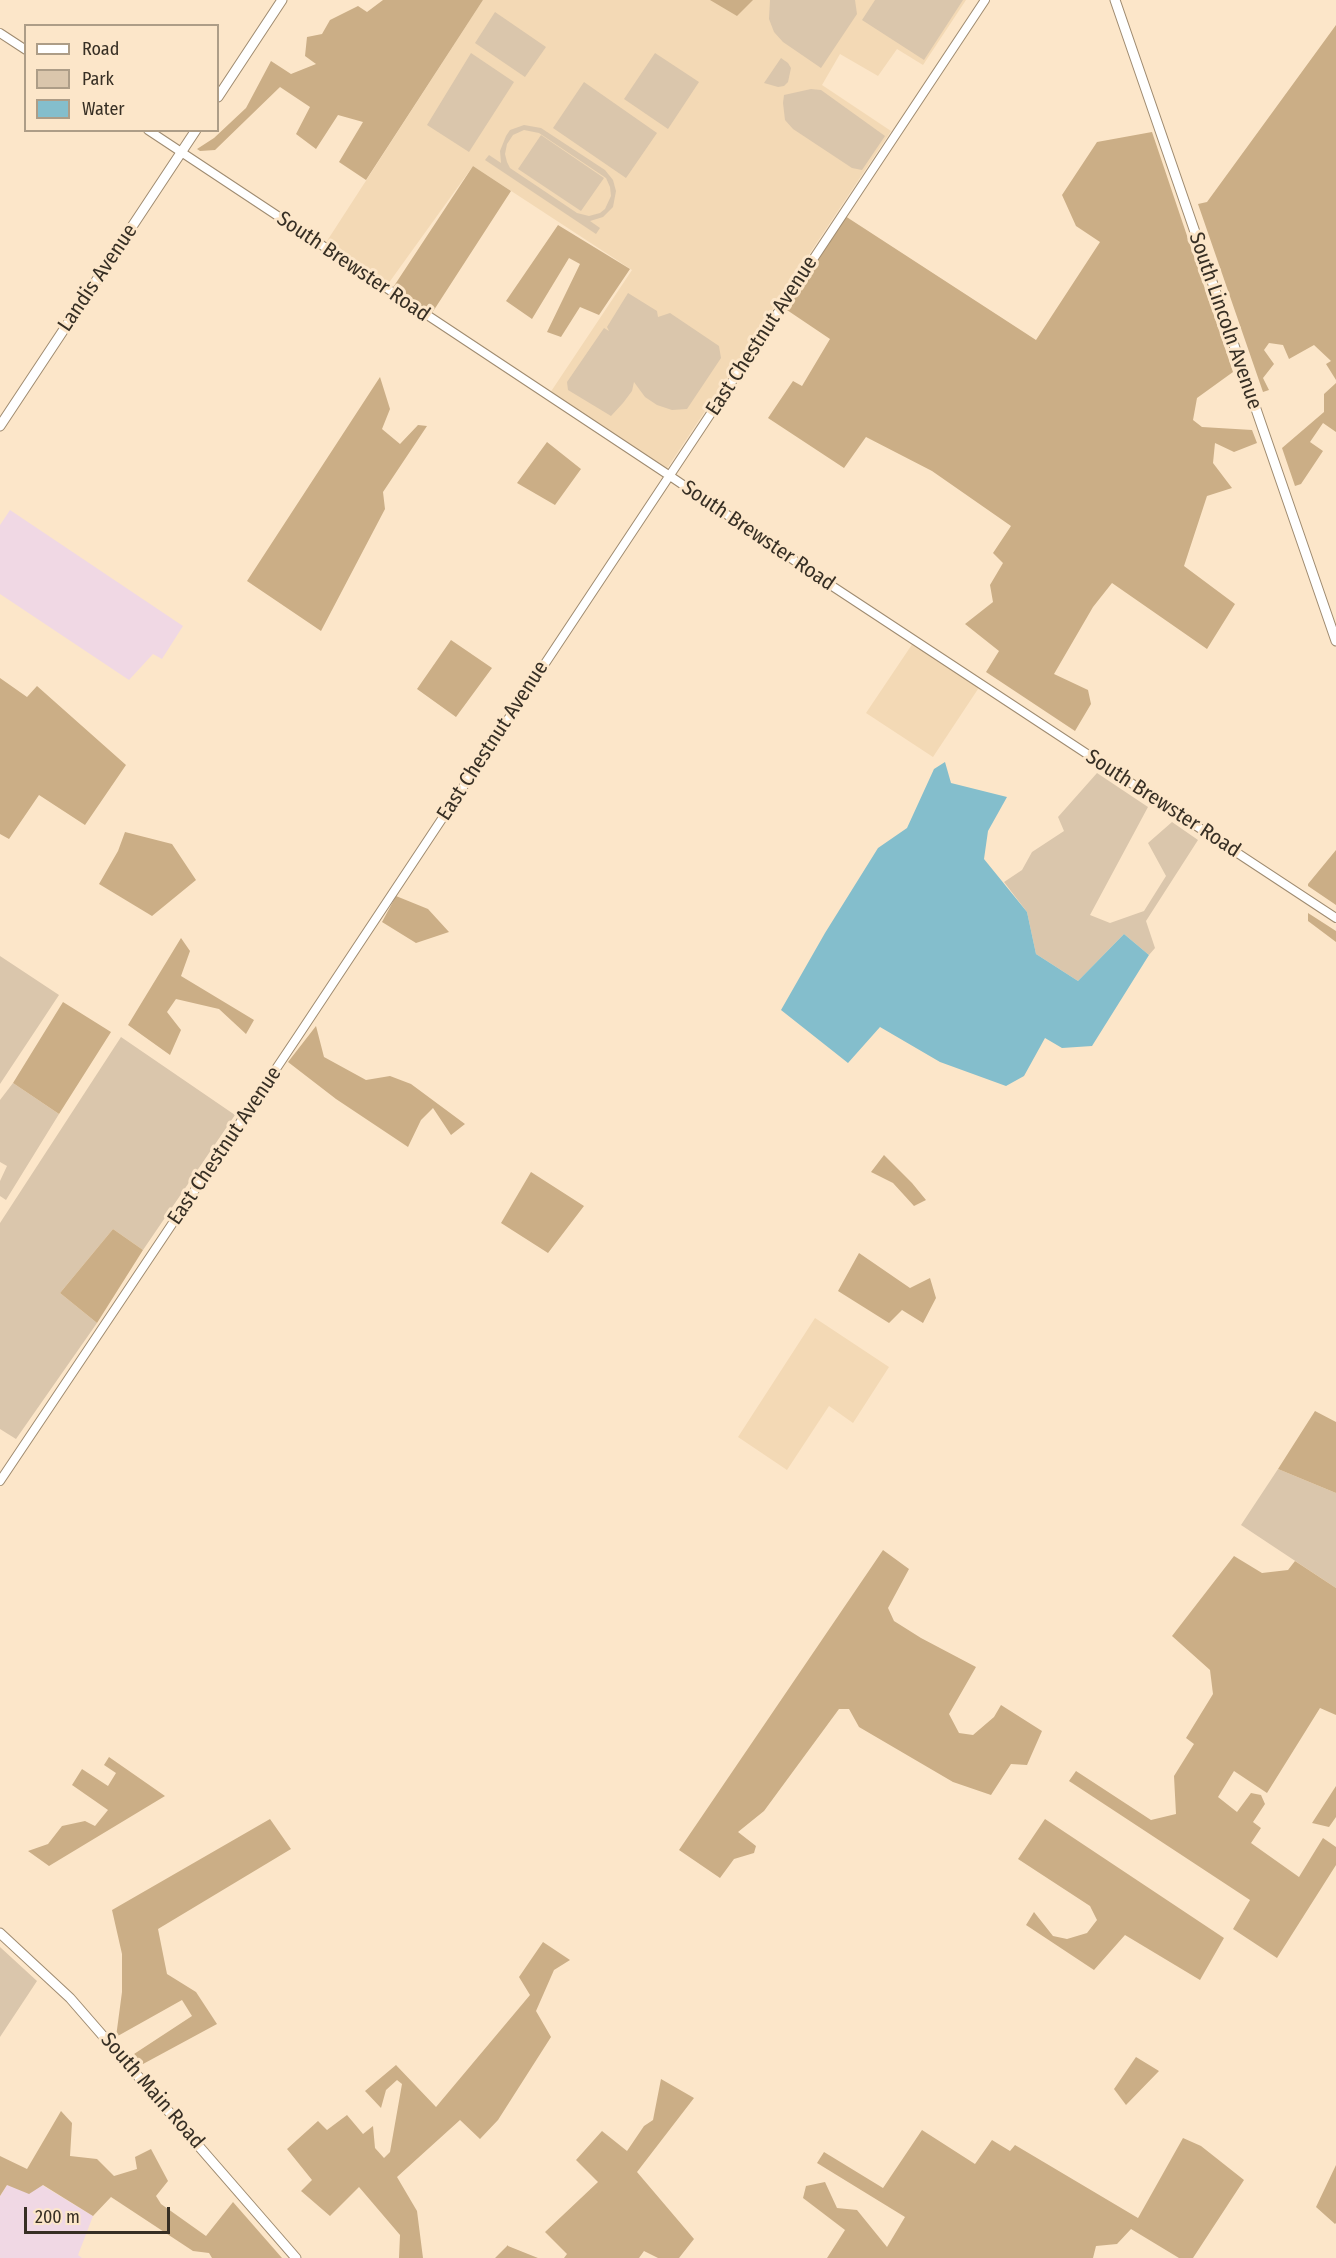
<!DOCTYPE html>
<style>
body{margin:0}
#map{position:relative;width:1336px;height:2258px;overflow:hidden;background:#fce6c9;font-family:"Fira Sans Condensed",sans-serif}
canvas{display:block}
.legend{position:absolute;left:24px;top:24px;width:195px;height:108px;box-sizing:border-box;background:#fce6c9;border:2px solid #ad9d87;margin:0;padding:8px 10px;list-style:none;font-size:18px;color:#372f24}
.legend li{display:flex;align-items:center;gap:12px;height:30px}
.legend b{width:30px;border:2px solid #ad9d87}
.scale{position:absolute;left:24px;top:2207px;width:146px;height:27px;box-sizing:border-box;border:3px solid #372f24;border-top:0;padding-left:8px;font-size:18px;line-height:21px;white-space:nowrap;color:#372f24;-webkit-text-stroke:4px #fce6c9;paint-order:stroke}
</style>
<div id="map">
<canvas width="1336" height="2258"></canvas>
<ul class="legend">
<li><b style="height:8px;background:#fff"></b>Road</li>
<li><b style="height:16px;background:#dac6ac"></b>Park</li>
<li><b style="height:16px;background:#84becc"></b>Water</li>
</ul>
<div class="scale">200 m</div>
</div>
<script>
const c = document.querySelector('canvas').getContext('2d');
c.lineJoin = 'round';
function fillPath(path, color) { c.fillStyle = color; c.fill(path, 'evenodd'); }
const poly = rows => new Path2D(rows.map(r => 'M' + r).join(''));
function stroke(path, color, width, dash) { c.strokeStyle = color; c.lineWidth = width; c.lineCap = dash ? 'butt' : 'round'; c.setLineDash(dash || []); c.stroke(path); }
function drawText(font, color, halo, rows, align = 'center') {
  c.font = font + ' "Fira Sans Condensed",sans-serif'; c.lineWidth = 6; c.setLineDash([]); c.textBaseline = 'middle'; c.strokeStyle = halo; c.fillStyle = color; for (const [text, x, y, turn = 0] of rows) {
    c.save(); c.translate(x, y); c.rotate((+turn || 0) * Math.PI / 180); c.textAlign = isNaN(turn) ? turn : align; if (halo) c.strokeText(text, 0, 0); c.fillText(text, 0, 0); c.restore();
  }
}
fillPath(poly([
 [483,0,966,0,923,65,897,49,878,76,840,54,822,85,891,131,666,470,550,393,632,270,473,166,388,284,325,244],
 [913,643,980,686,933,757,866,713],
 [815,1318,889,1367,853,1423,829,1406,787,1470,738,1437]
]), '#f3d9b5');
fillPath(poly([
 [10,510,183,626,162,659,153,654,129,680,0,594,0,525],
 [7,2185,42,2185,93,2216,78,2255,82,2258,0,2258,0,2196]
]), '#f0d8e4');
fillPath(poly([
 [770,0,855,0,857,14,821,68,783,42,774,32,769,19],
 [875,0,963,0,924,60,862,20],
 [495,12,546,47,525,77,475,43],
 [471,53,514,82,469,152,427,125],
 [655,53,699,82,668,129,624,99],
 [781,58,788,63,791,68,788,82,784,86,778,87,764,83],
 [584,82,657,133,626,178,553,128],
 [811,89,821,90,885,136,862,170,852,168,793,129,785,120,783,103,784,95],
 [524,125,541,128,605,170,613,180,616,191,613,207,603,217,590,221,600,228,596,234,485,160,489,155,501,163,500,151,506,136,510,130],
 [524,130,539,133,606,178,610,187,611,196,605,209,600,213,589,216,577,213,510,168,507,162,505,154,507,144,513,135],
 [541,135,604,178,581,211,518,169],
 [628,293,657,311,658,317,670,313,719,346,721,358,687,409,672,410,657,405,645,397,634,382,632,391,623,403,611,416,568,390,567,382,604,328,609,331,607,327],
 [1097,773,1148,807,1090,915,1110,923,1144,911,1166,876,1148,843,1172,822,1198,840,1146,921,1155,948,1149,955,1124,934,1078,981,1036,954,1027,912,1004,882,1022,870,1032,852,1064,831,1058,817],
 [0,956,59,995,0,1084],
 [121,1037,235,1115,143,1250,113,1229,60,1293,97,1323,16,1439,0,1429,0,1223],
 [13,1083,59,1114,6,1200,0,1196,0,1181,7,1166,0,1162,0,1100],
 [1278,1469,1336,1493,1336,1588,1241,1525],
 [0,1947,37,1981,0,2037]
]), '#dac6ac');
fillPath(poly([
 [383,0,483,0,366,180,339,162,363,122,338,115,316,149,296,134,310,107,280,87,215,150,200,151,197,149,214,138,246,108,271,61,291,74,316,64,305,56,307,37,322,34,330,20,358,6,367,12],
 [710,0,753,0,737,16],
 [1336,25,1336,380,1326,364,1331,361,1314,345,1289,359,1283,345,1269,343,1264,350,1274,364,1263,378,1269,390,1263,392,1198,204,1207,202],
 [1152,132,1233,372,1197,398,1193,420,1202,427,1252,430,1257,443,1234,452,1215,443,1213,463,1232,488,1207,496,1184,566,1235,604,1207,649,1112,583,1093,607,1054,674,1088,690,1091,704,1075,731,986,672,999,651,965,624,993,602,990,585,1003,563,993,553,1011,526,932,471,866,437,844,468,768,418,793,381,802,386,830,339,781,306,842,214,1036,340,1100,242,1076,226,1062,195,1097,142],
 [473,166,511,191,432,313,394,286],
 [558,225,630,269,599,315,580,307,561,337,547,332,580,264,569,258,532,319,506,301],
 [380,377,390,409,382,429,400,444,418,425,427,426,383,492,385,509,321,631,247,581],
 [1336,383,1336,432,1323,423,1310,442,1323,451,1301,484,1295,486,1282,448,1324,412,1324,394],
 [547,442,581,469,555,505,517,483],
 [451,640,492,668,456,717,417,689],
 [0,678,27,697,37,686,126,765,85,825,39,795,9,839,0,834],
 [125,832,172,844,196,880,152,916,99,884,118,851],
 [1336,850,1336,905,1308,886,1308,884],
 [396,896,428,909,449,932,416,943,382,922],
 [1308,913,1336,931,1336,942,1308,921],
 [181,938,190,951,181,976,254,1020,246,1034,219,1009,176,999,167,1012,181,1030,170,1055,128,1025],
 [63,1002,111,1032,59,1114,13,1083],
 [316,1026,324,1057,366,1080,390,1076,411,1084,465,1124,451,1135,433,1108,421,1120,408,1147,336,1099,288,1062],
 [884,1155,912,1183,926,1200,914,1206,893,1183,871,1172],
 [531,1172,584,1206,548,1253,501,1223],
 [113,1229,143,1250,97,1323,60,1293],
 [859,1253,910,1288,930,1278,936,1298,923,1323,902,1310,889,1323,838,1291],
 [1315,1411,1336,1422,1336,1493,1278,1469],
 [883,1550,909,1569,888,1608,894,1621,921,1638,976,1667,949,1714,959,1733,973,1735,994,1717,1001,1705,1042,1731,1027,1765,1011,1764,991,1795,953,1782,859,1727,849,1709,839,1709,764,1811,738,1832,756,1846,754,1853,734,1859,720,1878,679,1850],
 [1234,1556,1262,1573,1288,1570,1295,1561,1336,1588,1336,1715,1320,1708,1267,1793,1234,1771,1218,1797,1237,1812,1251,1793,1261,1795,1265,1804,1253,1822,1261,1828,1251,1843,1299,1877,1323,1838,1336,1847,1336,1865,1277,1958,1233,1929,1250,1900,1069,1781,1076,1771,1151,1820,1176,1814,1174,1776,1194,1744,1186,1738,1213,1694,1210,1670,1172,1636],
 [109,1757,165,1796,49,1866,28,1851,48,1844,62,1826,85,1821,95,1826,108,1810,72,1785,82,1769,108,1786,116,1773,104,1765],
 [1336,1786,1336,1817,1329,1827,1312,1823],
 [270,1819,291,1849,158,1929,167,1974,196,1992,217,2024,143,2064,134,2054,192,2016,182,2000,116,2037,122,1992,122,1954,112,1910],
 [1045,1819,1224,1938,1200,1980,1125,1935,1094,1970,1026,1925,1034,1912,1053,1936,1067,1939,1087,1933,1097,1920,1090,1906,1018,1859],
 [543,1942,570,1960,554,1970,536,2011,551,2037,498,2120,480,2139,460,2120,397,2177,417,2211,423,2258,399,2258,400,2235,359,2187,330,2216,301,2191,312,2180,287,2149,318,2121,327,2130,347,2115,363,2134,373,2126,375,2148,384,2158,390,2152,402,2084,397,2080,386,2090,381,2108,365,2091,396,2065,436,2107,530,1995,519,1977],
 [1136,2057,1159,2071,1126,2105,1114,2089],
 [661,2079,694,2098,637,2172,694,2239,679,2258,658,2258,644,2251,639,2258,564,2258,567,2254,545,2232,598,2182,576,2160,602,2131,627,2151,644,2126,653,2120],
 [61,2111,72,2123,70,2156,97,2159,114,2176,137,2169,135,2157,151,2149,168,2181,156,2196,161,2204,206,2236,233,2202,282,2258,212,2258,209,2253,193,2251,111,2197,93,2216,43,2185,29,2194,7,2185,0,2196,0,2156,27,2169],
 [922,2130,975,2164,992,2140,1010,2151,1015,2145,1138,2218,1183,2138,1201,2146,1244,2180,1193,2258,1179,2258,1131,2229,1117,2244,1096,2246,1093,2258,827,2258,845,2230,803,2198,806,2186,825,2182,837,2208,857,2210,887,2247,905,2217,817,2163,824,2152,883,2188],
 [1336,2165,1336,2223,1335,2224,1316,2207],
 [508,2245,508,2246,538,2258,495,2258]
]), '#cbae86');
fillPath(poly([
 [945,762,951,783,1007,797,988,831,984,859,1027,912,1036,954,1078,981,1124,934,1149,955,1092,1046,1062,1048,1045,1038,1024,1076,1006,1086,940,1062,880,1027,848,1063,781,1010,825,933,878,848,907,828,934,769]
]), '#84becc');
const secondary = poly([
 [0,33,26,50],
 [148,130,670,476,826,582,1336,918],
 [0,1481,296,1039,985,0]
]);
const primary = poly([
 [1115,0,1336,641],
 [218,97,282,0],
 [0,426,196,130],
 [0,1933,70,1998,296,2258]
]);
stroke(secondary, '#9f8b70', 10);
stroke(primary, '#9f8b70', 11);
stroke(secondary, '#fff', 8);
stroke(primary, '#fff', 9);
drawText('21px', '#372f24', '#fce6c9', [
 ["South Brewster Road",353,267,34],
 ["Landis Avenue",98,278,-56],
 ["South Lincoln Avenue",1225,321,71],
 ["East Chestnut Avenue",762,336,-57],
 ["South Brewster Road",758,536,34],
 ["East Chestnut Avenue",493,741,-57],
 ["South Brewster Road",1163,804,33],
 ["East Chestnut Avenue",225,1146,-56],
 ["South Main Road",152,2091,49]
]);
</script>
